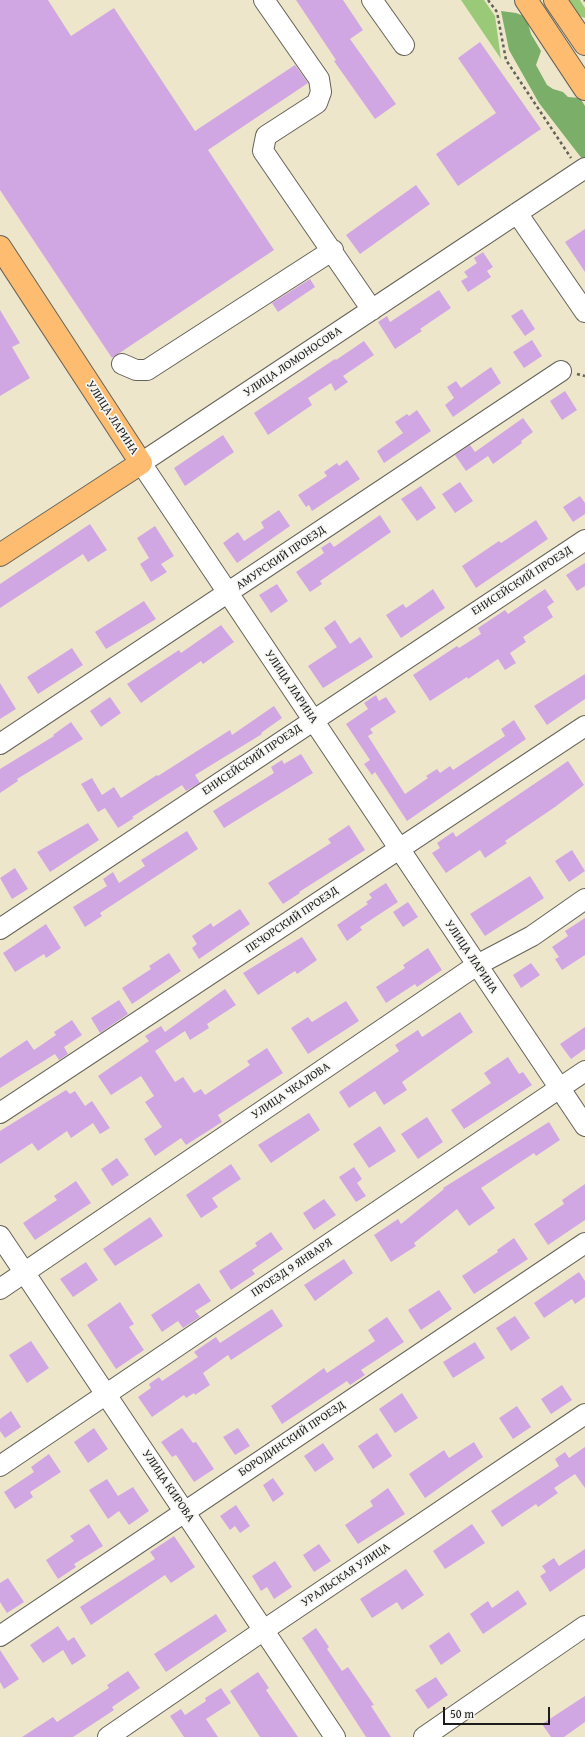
<!DOCTYPE html>
<meta charset="utf-8">
<style>
body{margin:0}
#map{position:relative;width:585px;height:1737px;overflow:hidden;background:#ede6cb;font-family:"Gentium Book Plus",serif}
canvas{display:block}
.scale{position:absolute;left:443px;top:1707px;width:107px;height:18px;box-sizing:border-box;border:2px solid #1c1c1c;border-top:0;padding-left:5px;font-size:12px;line-height:14px;white-space:nowrap;color:#1c1c1c;-webkit-text-stroke:3px #f6f6f2;paint-order:stroke}
</style>
<div id="map">
<canvas width="585" height="1737"></canvas>
<div class="scale">50 m</div>
</div>
<script>
const c = document.querySelector('canvas').getContext('2d');
c.lineJoin = 'round';
function fillPath(path, color) { c.fillStyle = color; c.fill(path, 'evenodd'); }
const poly = rows => new Path2D(rows.map(r => 'M' + r).join(''));
function stroke(path, color, width, dash) { c.strokeStyle = color; c.lineWidth = width; c.lineCap = dash ? 'butt' : 'round'; c.setLineDash(dash || []); c.stroke(path); }
function drawText(font, color, halo, rows, align = 'center') {
  c.font = font + ' "Gentium Book Plus",serif'; c.lineWidth = 3.5; c.setLineDash([]); c.textBaseline = 'middle'; c.strokeStyle = halo; c.fillStyle = color; for (const [text, x, y, turn = 0] of rows) {
    c.save(); c.translate(x, y); c.rotate((+turn || 0) * Math.PI / 180); c.textAlign = isNaN(turn) ? turn : align; if (halo) c.strokeText(text, 0, 0); c.fillText(text, 0, 0); c.restore();
  }
}
fillPath(poly([
 [461,0,484,0,495,16,501,59],
 [564,0,580,0,585,8,585,18,576,15]
]), '#9aca78');
fillPath(poly([
 [501,11,516,13,526,17,531,34,541,51,536,65,547,85,553,89,563,92,568,97,580,98,585,106,585,159,583,160,539,103,509,50]
]), '#7bae68');
fillPath(poly([
 [0,0,48,0,71,36,114,8,195,131,295,65,308,83,208,150,274,250,112,358,0,190],
 [296,0,343,0,363,30,350,39,396,104,375,119,334,61,336,60],
 [480,42,541,129,458,186,436,154,496,113,458,58],
 [416,185,430,204,360,254,346,235],
 [585,229,585,272,565,242],
 [483,252,493,267,487,271,491,277,468,292,461,281,468,277,464,272,477,263,474,258],
 [310,279,315,287,278,312,272,303],
 [439,290,451,308,420,329,422,331,395,349,378,322,387,316,390,322],
 [522,309,535,329,525,336,511,316],
 [0,310,20,343,12,347,30,378,0,396],
 [532,340,542,356,524,368,513,352],
 [364,341,374,355,343,376,348,382,335,391,331,383,308,398,312,405,268,435,254,413,335,359,336,360],
 [491,367,501,383,453,417,445,405,454,398,447,387,456,381,461,388],
 [565,391,577,410,562,420,550,401],
 [417,410,431,431,384,463,377,451,403,433,395,422,407,414,409,416],
 [523,418,533,432,521,441,522,443,493,464,488,456,466,471,455,455,470,445,475,452],
 [223,435,234,452,185,486,174,468],
 [347,460,360,479,312,511,309,505,306,507,298,495,327,476,324,472,337,463,339,466],
 [460,482,473,501,455,513,442,494],
 [421,486,436,508,417,521,401,499],
 [580,496,585,503,585,514,573,522,563,507],
 [279,510,290,526,237,563,223,543,238,532,244,541,264,528,261,522],
 [380,515,391,532,320,581,322,584,310,592,296,572,324,553,321,548,330,542,334,547],
 [536,520,548,539,476,588,462,566,499,541,501,543],
 [90,524,107,550,88,562,83,554,0,608,0,584],
 [155,526,174,556,161,564,167,572,151,582,140,564,149,558,137,538],
 [585,563,585,586,577,591,566,575],
 [277,584,288,601,271,613,259,595],
 [433,589,445,608,401,638,386,615,403,604,406,608],
 [545,589,554,602,547,607,553,617,523,637,526,642,510,653,516,663,505,670,498,659,468,679,467,677,430,701,413,675,457,646,459,648,481,634,478,628,505,610,508,614],
 [144,601,156,619,106,649,95,632],
 [335,620,350,644,360,637,373,657,323,688,308,666,337,647,324,628],
 [221,625,234,642,203,664,201,661,141,703,127,684,179,650,181,653],
 [72,648,83,665,38,694,27,677],
 [585,674,585,699,547,725,534,706],
 [0,683,16,709,0,719],
 [376,695,379,701,386,697,396,712,370,729,373,733,368,736,405,794,428,778,426,776,437,769,440,773,450,766,453,770,505,736,501,729,514,720,526,739,407,821,375,772,372,775,364,764,370,760,346,724,368,709,364,703],
 [110,697,121,713,101,727,90,711],
 [274,706,282,718,261,733,262,734,195,775,200,783,186,791,182,785,132,817,134,818,118,828,105,808,98,812,81,784,92,778,102,795,114,787,121,798,157,775,158,776,230,730,232,735],
 [71,722,83,739,17,779,18,781,0,793,0,769,54,736,53,735],
 [301,754,313,773,224,828,213,811,274,773,271,767,282,760,284,764],
 [568,761,584,785,555,807,505,841,507,843,485,858,480,850,446,873,432,853,440,848,437,843,453,832,456,837],
 [88,823,99,840,50,872,37,852],
 [349,825,365,850,299,892,300,893,283,904,268,883,331,843,328,839],
 [187,831,198,849,100,913,102,916,85,927,73,907,107,886,103,879,113,872,119,883,145,866,141,860],
 [572,850,585,871,569,882,555,861],
 [15,868,28,889,12,899,0,878],
 [530,876,544,898,485,936,470,914],
 [386,883,398,902,360,927,362,930,347,941,337,925,368,904,366,902,372,898,369,894],
 [408,902,418,917,403,927,393,912],
 [240,909,250,924,199,959,192,948,197,944,192,936,211,923,213,927],
 [585,918,585,955,562,970,555,959,559,957,552,947,568,936,565,931],
 [46,924,61,948,46,958,44,954,15,972,3,953],
 [302,937,317,960,297,974,295,971,258,995,243,973],
 [428,948,442,970,417,987,415,984,386,1003,376,987,405,968,403,965],
 [169,953,181,971,132,1004,122,988,151,969,149,966],
 [531,963,540,975,521,988,513,975],
 [225,989,236,1005,207,1024,209,1028,190,1040,185,1031,155,1051,175,1082,183,1077,194,1093,201,1089,205,1095,250,1065,247,1061,267,1048,283,1073,218,1115,222,1122,186,1145,181,1138,155,1156,144,1139,162,1127,145,1102,154,1096,141,1076,111,1095,98,1076,149,1041,145,1036,161,1026,165,1032],
 [119,1000,128,1014,100,1033,91,1018],
 [346,1001,359,1021,308,1054,291,1028,308,1017,312,1022],
 [460,1012,473,1032,402,1082,407,1090,384,1105,375,1091,349,1108,339,1092,399,1051,395,1045,418,1030,422,1037],
 [72,1020,82,1035,64,1047,68,1054,59,1060,55,1054,0,1088,0,1058,27,1040,34,1050,56,1035,54,1032],
 [585,1027,585,1049,571,1059,560,1044],
 [508,1057,519,1074,523,1072,532,1085,464,1129,451,1110,491,1083,484,1073],
 [66,1090,70,1094,75,1091,85,1106,92,1101,110,1128,100,1134,93,1123,71,1138,67,1131,38,1151,32,1143,0,1164,0,1131],
 [309,1113,320,1130,271,1163,258,1145],
 [427,1117,443,1142,418,1159,401,1134],
 [549,1122,560,1140,536,1156,534,1153,481,1188,495,1208,469,1226,457,1209,414,1243,416,1246,391,1262,374,1235,398,1219,401,1224,444,1189,443,1188],
 [380,1126,396,1151,369,1168,353,1144],
 [117,1158,129,1175,112,1186,101,1169],
 [231,1164,241,1179,212,1198,218,1207,201,1218,186,1195],
 [354,1167,362,1179,357,1183,366,1196,356,1202,339,1177],
 [76,1181,91,1203,35,1240,23,1223,57,1200,54,1196],
 [585,1184,585,1220,548,1245,534,1224,564,1204,562,1200],
 [324,1199,336,1215,314,1230,303,1213],
 [150,1217,163,1236,115,1266,103,1249],
 [271,1232,283,1249,252,1270,255,1274,231,1290,219,1271,257,1246,255,1243],
 [514,1238,528,1259,474,1294,462,1276,498,1252,497,1250],
 [344,1259,353,1273,315,1301,304,1285],
 [86,1262,98,1280,73,1297,60,1279],
 [579,1272,585,1281,585,1297,575,1304,572,1299,544,1318,534,1303],
 [199,1283,211,1301,195,1311,200,1317,183,1328,178,1321,162,1332,151,1315],
 [439,1290,452,1309,421,1330,408,1310],
 [120,1302,134,1324,129,1327,144,1350,116,1369,87,1325],
 [272,1309,283,1326,231,1360,228,1355,203,1373,210,1385,195,1395,194,1393,186,1398,184,1395,152,1417,138,1397,151,1388,149,1384,159,1377,162,1381,198,1357,194,1352,216,1337,220,1343],
 [515,1316,530,1338,511,1351,496,1328],
 [387,1317,404,1342,361,1370,365,1375,350,1385,347,1381,282,1424,271,1406,324,1368,327,1373,375,1341,368,1330],
 [31,1341,49,1368,27,1383,9,1355],
 [475,1342,485,1358,453,1378,443,1362],
 [562,1385,572,1400,551,1414,541,1399],
 [402,1393,418,1418,395,1433,379,1409],
 [517,1406,531,1427,513,1439,499,1418],
 [11,1411,21,1427,5,1438,0,1431,0,1419],
 [94,1428,108,1449,88,1463,74,1442],
 [182,1428,193,1443,196,1442,214,1469,194,1482,176,1455,172,1457,161,1442],
 [238,1428,250,1446,235,1455,223,1437],
 [377,1433,392,1456,373,1469,358,1446],
 [474,1442,483,1457,425,1498,409,1474,444,1450,449,1458],
 [323,1443,334,1459,315,1472,304,1456],
 [585,1447,585,1488,575,1474,554,1488,558,1493,538,1507,536,1504,502,1527,491,1511,559,1466,555,1459,565,1452,569,1458],
 [49,1454,61,1472,30,1492,33,1497,15,1509,4,1492,34,1472,31,1467],
 [273,1478,284,1494,273,1502,263,1485],
 [107,1479,118,1496,133,1487,149,1511,129,1525,119,1511,108,1519,89,1490],
 [388,1488,405,1514,358,1544,345,1525,373,1506,370,1501],
 [236,1505,250,1526,240,1533,235,1526,230,1530,220,1516],
 [89,1524,103,1546,74,1564,76,1567,58,1579,46,1560,74,1541,70,1536],
 [472,1524,485,1543,445,1569,433,1551],
 [174,1536,195,1567,171,1583,165,1575,91,1625,80,1607,155,1559,150,1552],
 [319,1544,331,1561,314,1572,303,1555],
 [585,1549,585,1568,550,1592,540,1576,546,1572,542,1566,554,1558,559,1566],
 [275,1561,292,1587,274,1599,267,1587,261,1591,252,1576],
 [406,1569,424,1595,402,1610,397,1602,372,1618,360,1599],
 [8,1578,24,1602,7,1613,0,1602,0,1583],
 [518,1590,527,1604,483,1634,470,1614,488,1601,492,1608],
 [216,1614,227,1631,166,1672,154,1654],
 [58,1626,68,1641,74,1637,86,1656,72,1665,63,1650,43,1663,30,1645],
 [316,1628,329,1647,327,1649,342,1671,348,1667,374,1705,371,1706,391,1737,366,1737,302,1638],
 [449,1632,461,1651,441,1665,429,1646],
 [0,1650,19,1679,4,1689,0,1682],
 [128,1671,140,1688,112,1707,114,1710,73,1737,22,1737,53,1717,57,1722,109,1688,107,1685],
 [258,1672,269,1688,266,1690,298,1737,260,1737,230,1691],
 [436,1677,448,1695,428,1709,415,1690],
 [221,1688,231,1703,206,1719,218,1737,184,1737,170,1716,181,1709,185,1715,206,1701,205,1698],
 [585,1696,585,1722,564,1737,551,1737,542,1724]
]), '#d1a7e3');
const minor = poly([
 [264,0,319,79,321,92,317,103,266,136,263,151,372,310],
 [372,0,404,45],
 [585,168,141,463,585,1126],
 [517,213,585,312],
 [122,364,136,370,147,370,333,250],
 [0,744,561,371],
 [0,929,585,540],
 [0,1113,585,726],
 [0,1236,335,1737],
 [0,1289,477,965,532,936,585,899],
 [0,1466,585,1071],
 [0,1636,585,1243],
 [108,1737,264,1630,585,1414],
 [424,1737,585,1626]
]);
const major = poly([
 [526,0,585,89],
 [555,0,585,44],
 [0,247,141,463,0,555]
]);
stroke(minor, '#656359', 22);
stroke(major, '#656359', 24);
stroke(poly([
 [488,0,497,12,506,60,571,158],
 [584,0,585,1],
 [577,374,585,376]
]), '#656359', 2.5, [3, 3]);
stroke(minor, '#fff', 20);
stroke(major, '#fdbc6f', 22);
drawText('12px', '#1c1c1c', '#f6f6f2', [
 ["УЛИЦА ЛОМОНОСОВА",293,362,-34],
 ["УЛИЦА ЛАРИНА",112,418,57],
 ["АМУРСКИЙ ПРОЕЗД",281,558,-34],
 ["ЕНИСЕЙСКИЙ ПРОЕЗД",522,581,-33],
 ["УЛИЦА ЛАРИНА",291,687,56],
 ["ЕНИСЕЙСКИЙ ПРОЕЗД",252,760,-34],
 ["ПЕЧОРСКИЙ ПРОЕЗД",292,920,-34],
 ["УЛИЦА ЛАРИНА",471,957,56],
 ["УЛИЦА ЧКАЛОВА",291,1091,-34],
 ["ПРОЕЗД 9 ЯНВАРЯ",292,1268,-34],
 ["БОРОДИНСКИЙ ПРОЕЗД",292,1439,-34],
 ["УЛИЦА КИРОВА",168,1486,56],
 ["УРАЛЬСКАЯ УЛИЦА",346,1575,-34]
]);
</script>
